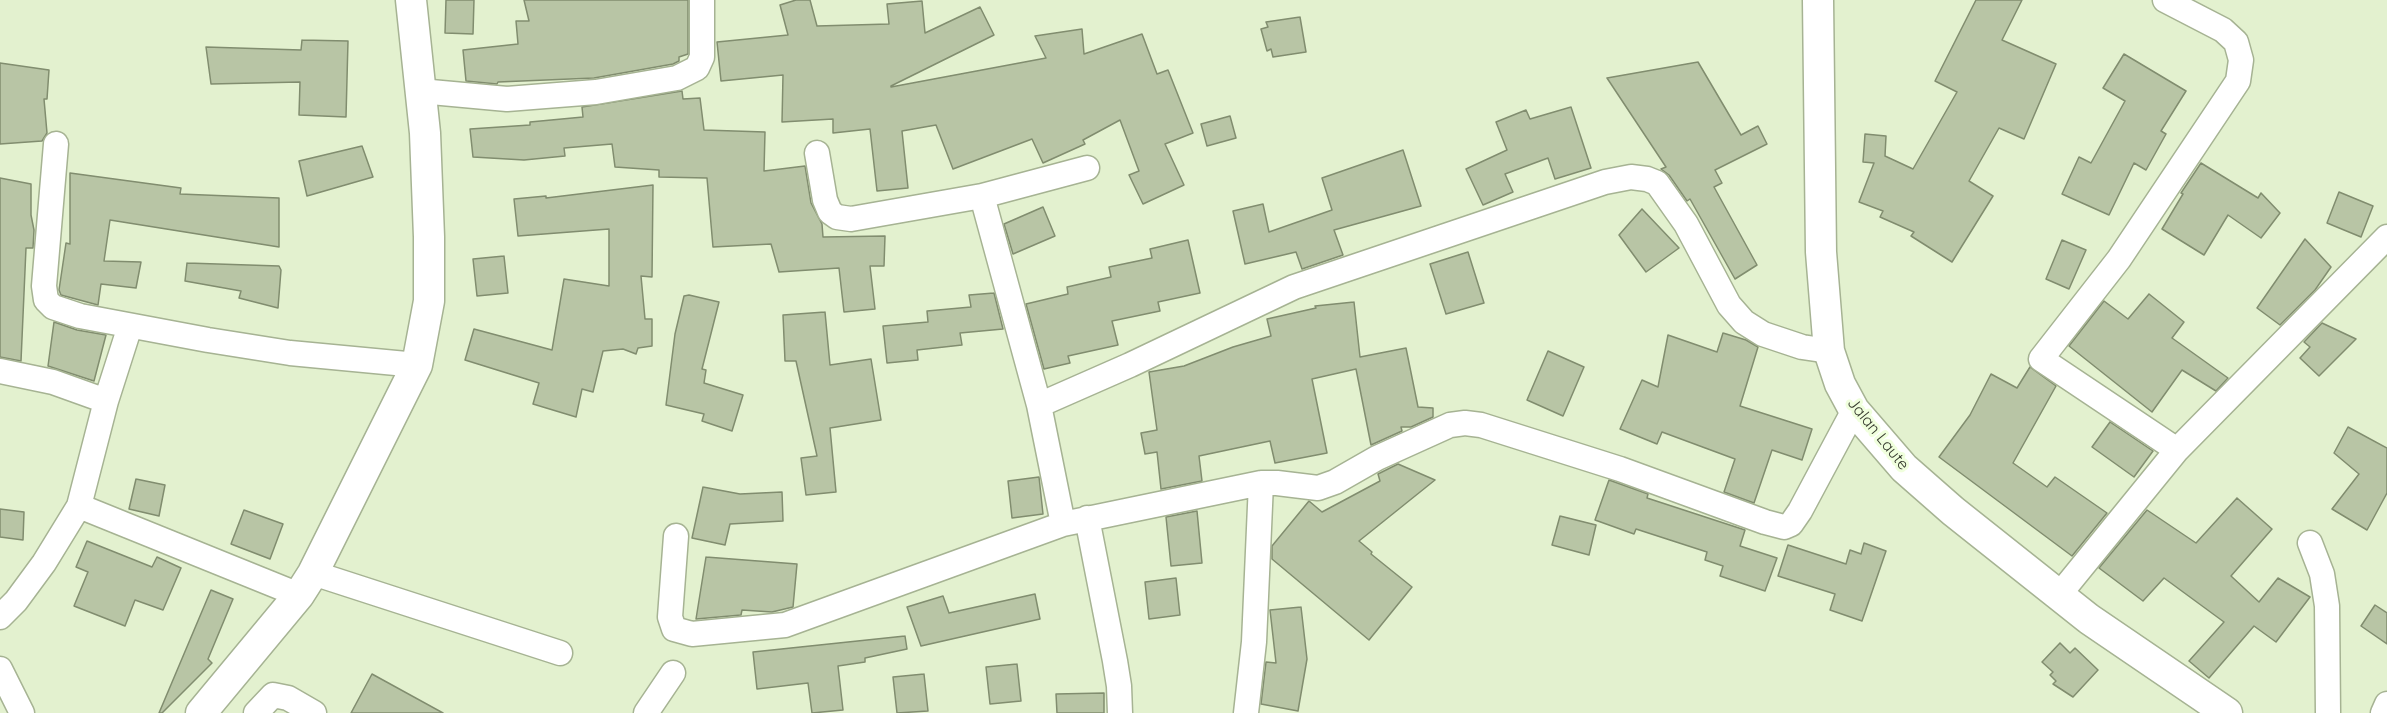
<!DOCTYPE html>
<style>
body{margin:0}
canvas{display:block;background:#e3f1cf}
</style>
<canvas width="2387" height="713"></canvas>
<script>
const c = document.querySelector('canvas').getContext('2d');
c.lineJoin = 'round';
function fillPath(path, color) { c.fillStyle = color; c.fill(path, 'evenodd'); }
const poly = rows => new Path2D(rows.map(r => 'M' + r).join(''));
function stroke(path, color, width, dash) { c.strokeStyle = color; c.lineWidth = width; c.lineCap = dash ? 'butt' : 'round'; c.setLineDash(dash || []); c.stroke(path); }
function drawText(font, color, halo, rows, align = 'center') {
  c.font = font + ' Quicksand,sans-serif'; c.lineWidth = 6; c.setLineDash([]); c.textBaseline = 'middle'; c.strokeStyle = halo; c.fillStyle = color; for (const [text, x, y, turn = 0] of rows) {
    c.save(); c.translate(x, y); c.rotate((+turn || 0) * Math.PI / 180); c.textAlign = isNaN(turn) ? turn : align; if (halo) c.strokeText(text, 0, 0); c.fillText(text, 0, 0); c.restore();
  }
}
const building = poly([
 [446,0,474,0,473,34,445,33,446,0],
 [524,0,688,0,688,54,679,57,679,61,673,64,594,78,498,82,497,84,466,81,463,50,518,44,516,21,529,21,524,0],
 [796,0,810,0,817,26,889,24,887,4,922,1,925,33,980,7,994,35,891,86,891,87,1046,58,1035,36,1082,29,1084,54,1142,34,1157,74,1168,70,1193,133,1165,144,1184,185,1143,204,1129,175,1139,171,1120,120,1083,140,1085,144,1043,163,1032,139,953,169,936,125,902,131,908,188,877,191,870,129,833,133,833,119,782,122,783,75,721,81,717,42,788,35,780,5,796,0],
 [1976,0,2022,0,2002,40,2056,64,2024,139,1999,128,1969,181,1993,196,1952,262,1911,236,1914,232,1880,217,1883,211,1859,202,1874,163,1863,162,1865,134,1886,136,1885,156,1913,169,1957,92,1935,81,1976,0],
 [1300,17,1306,52,1273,57,1271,49,1267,51,1261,29,1268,27,1266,22,1300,17],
 [302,40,348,41,346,117,299,115,300,82,211,84,206,47,301,50,302,40],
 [2124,54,2186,91,2161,131,2166,134,2146,170,2134,163,2109,215,2062,194,2079,157,2091,163,2125,101,2103,88,2124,54],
 [1698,62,1741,135,1758,126,1767,144,1715,170,1722,183,1714,187,1757,265,1735,279,1690,199,1687,201,1669,175,1661,169,1666,167,1607,78,1698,62],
 [0,63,49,70,47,99,44,99,47,133,42,141,0,144,0,63],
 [682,91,683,99,700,98,704,130,765,132,764,171,805,166,811,203,822,224,823,237,885,236,884,266,870,266,875,309,844,312,839,268,779,272,771,244,713,247,707,178,659,177,659,170,615,167,612,144,564,148,565,156,524,160,473,157,470,129,530,125,530,122,583,117,582,107,682,91],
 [1571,107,1591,168,1555,179,1548,158,1505,174,1513,192,1483,205,1466,169,1507,150,1496,122,1526,110,1530,119,1571,107],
 [1230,116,1236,138,1207,146,1201,124,1230,116],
 [362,146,373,177,307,196,299,161,362,146],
 [1403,150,1421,206,1334,230,1343,255,1302,269,1296,252,1245,264,1233,211,1263,204,1269,232,1332,210,1322,178,1403,150],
 [2201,163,2258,198,2261,193,2280,213,2261,238,2228,215,2204,255,2162,229,2183,194,2181,193,2201,163],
 [70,173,181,188,180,194,279,198,279,247,110,220,104,261,141,262,136,288,101,284,98,305,61,295,59,290,66,243,70,244,70,173],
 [0,178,31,184,31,215,34,230,33,248,26,248,21,361,0,357,0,178],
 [653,185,652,277,641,276,645,319,652,319,652,346,638,348,636,354,623,349,603,351,593,392,582,389,576,417,533,404,539,383,465,360,474,329,552,350,564,279,609,286,609,229,518,236,514,199,546,196,546,198,653,185],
 [2339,192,2373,206,2361,237,2327,223,2339,192],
 [1043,207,1055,236,1013,254,1004,224,1043,207],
 [1642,209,1679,248,1646,272,1619,235,1642,209],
 [2305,239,2331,267,2315,290,2280,325,2257,308,2305,239],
 [1188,240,1200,293,1158,302,1160,311,1112,321,1118,345,1068,356,1070,363,1044,369,1026,304,1068,294,1067,287,1111,277,1109,267,1152,258,1150,249,1188,240],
 [2062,240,2086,250,2069,289,2046,279,2062,240],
 [1468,252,1484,303,1446,314,1430,264,1468,252],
 [504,256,508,293,477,296,473,259,504,256],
 [187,263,279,266,281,270,278,308,239,298,241,291,185,281,187,263],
 [994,293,1003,329,960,333,962,345,917,350,918,360,887,363,883,326,928,322,927,311,971,307,969,295,994,293],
 [2149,294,2184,322,2172,338,2228,378,2216,391,2182,370,2152,412,2069,346,2104,301,2128,319,2149,294],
 [689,295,719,302,702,369,706,370,704,383,743,395,732,431,702,421,704,414,666,405,675,334,684,296,689,295],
 [1354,302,1360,357,1406,348,1418,407,1433,408,1433,417,1411,427,1401,427,1402,431,1371,445,1356,369,1312,379,1327,453,1275,463,1270,441,1199,456,1202,481,1161,489,1157,452,1145,454,1141,433,1157,430,1149,372,1184,366,1233,347,1271,336,1267,319,1316,308,1315,306,1354,302],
 [825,312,830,365,871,359,881,420,830,428,836,492,806,495,801,458,817,456,796,361,785,361,783,315,825,312],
 [54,322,77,330,106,335,94,381,48,366,54,322],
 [2322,323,2356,339,2319,376,2300,358,2310,347,2304,342,2322,323],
 [1723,333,1746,340,1758,347,1740,406,1812,429,1802,460,1772,450,1754,503,1724,492,1735,459,1662,432,1657,444,1620,429,1642,380,1658,387,1668,335,1717,352,1723,333],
 [1548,351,1584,367,1563,416,1527,400,1548,351],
 [2030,367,2056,386,2013,463,2047,487,2055,477,2107,513,2072,556,1939,457,1970,415,1991,374,2017,388,2030,367],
 [2110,422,2153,451,2134,477,2092,447,2110,422],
 [2348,427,2387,448,2387,493,2367,530,2332,509,2359,474,2334,453,2348,427],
 [1398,464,1435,480,1359,541,1372,552,1371,554,1412,587,1369,640,1272,559,1272,546,1309,501,1322,512,1380,481,1378,474,1398,464],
 [1039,477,1043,514,1012,518,1008,481,1039,477],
 [136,479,165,485,159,516,129,509,136,479],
 [1609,480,1648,494,1647,498,1745,530,1740,546,1777,558,1765,591,1720,576,1723,566,1705,560,1707,552,1636,529,1634,534,1595,520,1609,480],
 [703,487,740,494,782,492,783,521,730,524,725,545,692,538,703,487],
 [2237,498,2272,529,2231,576,2259,602,2278,578,2310,597,2276,642,2254,626,2209,678,2189,661,2224,622,2164,578,2143,601,2099,568,2147,510,2196,543,2237,498],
 [0,509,24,512,23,540,0,537,0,509],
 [244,510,283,524,270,559,231,544,244,510],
 [1197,511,1202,563,1171,566,1166,517,1197,511],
 [1560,516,1596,525,1589,555,1552,545,1560,516],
 [87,541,152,567,157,557,181,568,163,610,135,600,125,626,74,606,88,572,76,567,87,541],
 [1864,543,1886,551,1862,621,1830,610,1835,594,1778,576,1788,545,1846,564,1850,550,1861,554,1864,543],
 [706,557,797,564,793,607,772,612,742,610,741,615,696,619,706,557],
 [1176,578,1180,615,1149,619,1145,582,1176,578],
 [211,590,233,599,208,659,212,663,162,713,159,713,211,590],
 [1035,594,1040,619,921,646,907,607,943,596,949,613,1035,594],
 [2375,605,2387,613,2387,644,2361,626,2375,605],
 [1301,607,1307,659,1298,711,1261,704,1266,662,1276,663,1270,610,1301,607],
 [905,636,907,649,865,658,865,662,838,666,843,710,812,713,808,683,757,689,753,652,905,636],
 [2060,643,2070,653,2075,648,2098,670,2073,697,2053,684,2056,681,2050,675,2053,672,2042,662,2060,643],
 [1017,664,1021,701,990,704,986,667,1017,664],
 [372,674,443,713,351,713,372,674],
 [924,674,928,711,897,713,893,677,924,674],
 [1104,693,1104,713,1057,713,1056,694,1104,693]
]);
fillPath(building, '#b8c5a5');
stroke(building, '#818d6f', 1.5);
const minor = poly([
 [420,91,507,99,596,92,677,78,697,68,702,57,702,0],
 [56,144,44,286,46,300,53,307,80,316,208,340,290,353,417,365],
 [817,153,825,200,830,212,837,217,851,219,982,196,1087,168],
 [982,196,1039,405],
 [0,371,53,382,106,401],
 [2177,450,2387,237],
 [79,506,299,595],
 [1087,518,1115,661,1119,686,1120,713],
 [1063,524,1039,405,1130,365,1294,287,1605,182,1631,177,1647,179,1657,183,1686,224,1729,305,1744,322,1763,334,1802,347,1829,351],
 [676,536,670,617,674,629,692,634,785,625,1063,524,1261,483,1277,483,1318,488,1335,482,1377,458,1450,425,1465,423,1481,425,1620,469,1765,522,1784,527,1791,524,1800,511,1854,410],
 [2310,543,2322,574,2327,606,2328,713],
 [313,573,560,653],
 [2059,595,2177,450,2041,359,2119,259,2238,81,2241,60,2236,42,2223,30,2165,0],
 [0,617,16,601,44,563,79,506,106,401,130,326],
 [0,669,22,713],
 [256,713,273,695,288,698,314,713],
 [646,713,673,673],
 [1246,713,1254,642,1261,483],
 [2383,713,2387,704]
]);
const tertiary = poly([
 [1818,0,1821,252,1829,351,1840,384,1854,410,1904,468,1953,511,2089,619,2227,713],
 [201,713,299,595,313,573,417,365,429,301,429,237,425,133,411,0]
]);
stroke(minor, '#a6b393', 27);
stroke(tertiary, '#a6b393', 33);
stroke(minor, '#fff', 24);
stroke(tertiary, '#fff', 30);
drawText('16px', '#363b2e', '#f0ffdd', [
 ["Jalan Laute",1878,434,51]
]);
</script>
